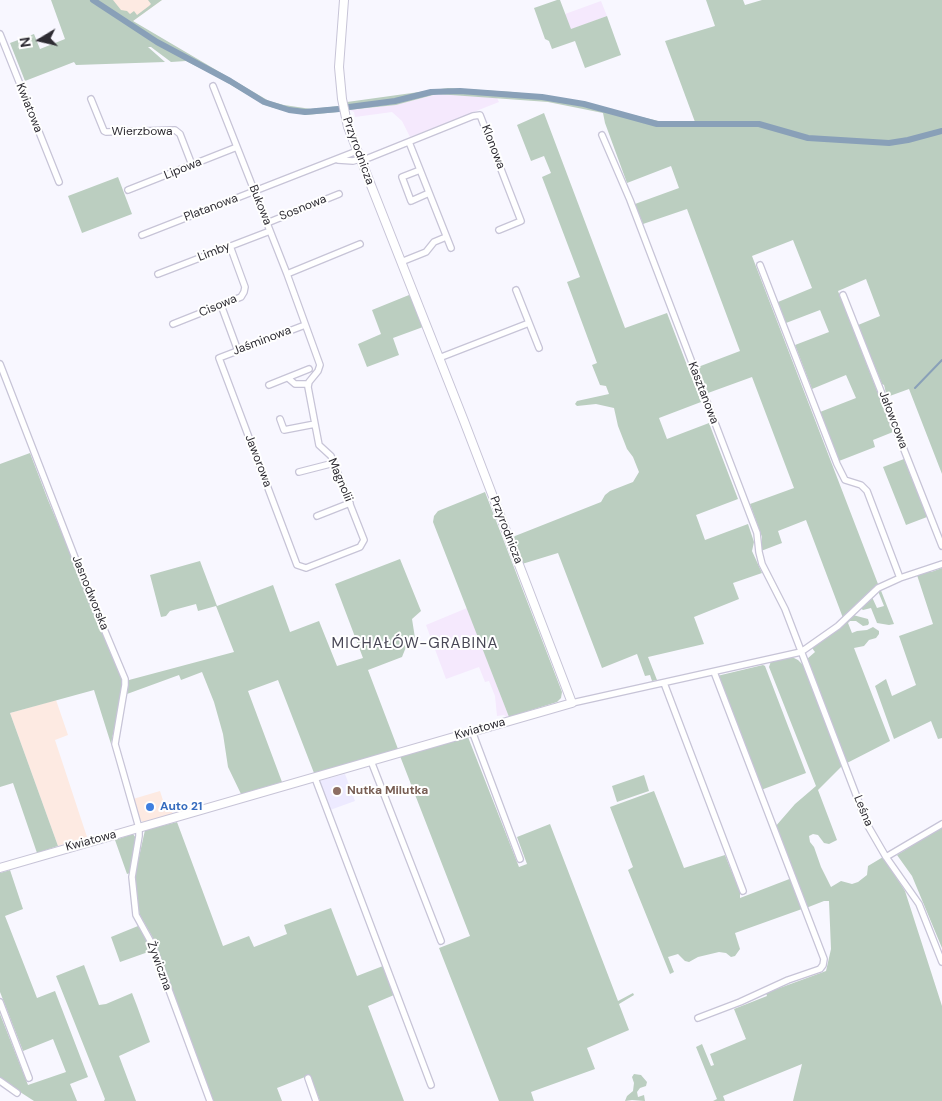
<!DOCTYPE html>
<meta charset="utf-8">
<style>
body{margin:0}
#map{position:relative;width:942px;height:1101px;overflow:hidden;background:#f8f7ff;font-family:"DM Sans",sans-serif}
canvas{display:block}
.north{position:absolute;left:15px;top:15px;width:50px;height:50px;-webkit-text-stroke:4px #fff;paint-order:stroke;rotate:261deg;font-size:14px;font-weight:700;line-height:20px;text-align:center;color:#2e2c33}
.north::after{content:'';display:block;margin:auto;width:18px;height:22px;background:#2e2c33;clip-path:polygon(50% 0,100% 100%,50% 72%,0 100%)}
</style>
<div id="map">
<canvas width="942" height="1101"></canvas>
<div class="north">N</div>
</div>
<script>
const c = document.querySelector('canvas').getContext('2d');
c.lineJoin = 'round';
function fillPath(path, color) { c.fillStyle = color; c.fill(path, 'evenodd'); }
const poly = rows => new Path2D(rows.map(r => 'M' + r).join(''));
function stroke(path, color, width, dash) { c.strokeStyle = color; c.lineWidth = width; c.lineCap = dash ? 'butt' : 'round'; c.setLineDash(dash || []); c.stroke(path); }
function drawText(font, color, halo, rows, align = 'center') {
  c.font = font + ' "DM Sans",sans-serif'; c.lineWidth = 4; c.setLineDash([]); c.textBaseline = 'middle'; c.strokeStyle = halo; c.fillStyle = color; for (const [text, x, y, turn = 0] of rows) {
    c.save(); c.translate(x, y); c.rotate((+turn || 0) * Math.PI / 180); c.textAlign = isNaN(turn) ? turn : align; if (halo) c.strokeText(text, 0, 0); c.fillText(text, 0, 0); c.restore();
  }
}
fillPath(poly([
 [101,0,162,0,133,21],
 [56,700,68,735,55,740,87,837,58,846,10,713],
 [160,791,166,810,171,809,173,814,143,822,140,820,133,799]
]), '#fdeae2');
fillPath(poly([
 [601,1,607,16,570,30,565,14],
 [437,94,497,98,499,102,410,137,402,121,392,112,355,117,354,112,350,110,396,105],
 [467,608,509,717,506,717,504,715,497,716,495,696,489,681,485,682,479,667,446,679,426,625]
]), '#f5e9fd');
fillPath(poly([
 [345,774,355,801,330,810,319,781]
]), '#edeaff');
fillPath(poly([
 [51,0,113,0,121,10,127,11,130,14,134,11,137,15,149,6,151,4,148,0,162,0,133,21,269,101,284,105,311,109,339,106,338,112,306,115,274,108,265,105,214,75,186,61,171,62,151,47,148,47,165,62,76,65,74,62,25,81,10,43,34,34,40,49,65,39],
 [557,0,560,0,571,29,607,16,621,55,585,68,575,41,552,49,549,41,545,39,534,8],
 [706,0,743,0,745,5,762,0,942,0,942,474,909,389,887,397,884,385,882,384,858,325,880,316,866,279,838,291,893,432,873,440,875,447,839,461,820,412,856,398,846,375,812,389,795,345,829,332,820,310,786,323,778,302,812,288,793,240,752,256,878,584,843,618,806,520,778,531,782,543,761,551,762,537,750,504,794,488,752,377,708,393,698,367,740,351,687,209,643,224,635,204,679,188,671,166,627,183,605,123,603,113,548,102,437,94,396,105,348,110,347,102,448,88,513,92,561,98,663,122,695,122,665,41,715,26],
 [544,113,625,328,667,313,701,402,659,418,667,439,709,423,738,499,696,515,705,540,748,524,754,542,752,551,762,573,733,583,739,599,694,617,704,644,648,657,657,680,652,681,650,675,645,676,637,654,602,668,558,553,522,564,512,539,515,536,601,502,605,495,610,491,633,482,639,472,633,457,627,449,618,426,614,408,596,404,577,406,575,404,577,401,609,394,606,386,600,385,592,365,597,363,567,282,580,277,542,177,551,173,544,156,531,161,517,125],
 [118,177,132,214,82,233,68,196],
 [409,295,412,299,423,327,393,338,399,355,367,367,358,344,381,334,372,310],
 [30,453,48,500,124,681,111,744,94,690,10,713,58,846,37,853,13,783,0,787,0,464],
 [904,459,927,517,906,525,883,467],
 [485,492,562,692,561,698,557,702,509,717,433,522,434,516,438,511],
 [400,559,421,611,412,619,415,638,406,647,402,657,368,670,398,749,314,773,278,680,248,691,282,782,241,794,228,767,223,734,214,702,202,672,181,680,179,675,127,694,129,680,234,652,216,606,198,611,196,604,170,611,166,616,161,617,150,575,200,561,217,606,273,585,290,632,319,621,337,666,363,658,335,584],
 [942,568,942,738,938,739,931,721,894,739,875,686,886,679,892,696,916,685,899,636,933,624,917,575,929,570,931,572],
 [880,588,894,624,889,625,877,623,871,608,863,610,860,608,872,597,877,608,884,606,878,591],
 [853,615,868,619,869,623,868,625,863,626,856,621,850,621,848,623,852,633,857,631,867,630,873,627,879,631,879,634,876,638,869,640,864,646,854,648,890,741,847,763,807,659,815,652,812,648],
 [792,657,798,660,803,665,843,765,818,790,837,840,829,844,824,843,818,835,813,834,809,836,810,842,814,847,821,867,831,887,841,881,852,884,858,882,867,875,868,866,883,857,905,891,942,1006,942,1101,793,1101,802,1064,723,1096,725,1101,713,1101,717,1099,696,1047,702,1044,711,1066,714,1065,710,1054,746,1039,734,1009,767,996,766,993,826,971,831,949,829,901,824,901,806,908,775,827,795,804,816,786,769,667,771,661],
 [763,665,765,666,806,773,761,790,717,676],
 [468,737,519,867,527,864,517,837,550,824,618,1001,633,993,634,995,619,1004,629,1030,587,1048,595,1069,531,1092,534,1101,499,1101,439,948,470,936,400,756],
 [644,775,649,791,617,802,612,786],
 [654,791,684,868,725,855,740,892,740,898,792,878,802,909,735,933,740,949,735,956,731,957,726,953,719,952,698,957,689,962,685,961,678,954,668,957,674,972,670,974,628,870,633,867,610,807],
 [177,822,223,946,249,936,254,947,287,934,284,925,331,908,357,976,383,966,394,995,368,1006,404,1101,320,1101,310,1075,277,1088,282,1101,212,1101,153,938,140,915,137,903,135,875,145,830],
 [942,827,942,948,912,876,897,855],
 [133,834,136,838,130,873,127,874,115,840],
 [10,870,23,909,5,916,37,998,55,991,88,1077,70,1084,77,1101,34,1101,0,1079,0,1014,28,1085,66,1072,53,1039,23,1051,0,992,0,873],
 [138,926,147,939,151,951,120,962,111,937],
 [84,965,99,1005,106,1004,132,993,137,1006,150,1042,119,1056,136,1101,104,1101,105,1099,56,976],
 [634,1074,641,1075,647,1082,646,1086,640,1088,637,1092,638,1097,644,1095,645,1101,632,1100,625,1101,627,1096,633,1091,634,1083,632,1077]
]), '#bbcec0');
stroke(poly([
 [915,388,942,360]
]), '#89a0b8', 2);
stroke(poly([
 [93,0,157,42,230,81,264,102,289,110,305,112,339,109],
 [349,107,395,101,431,92,460,91,542,97,584,104,657,124,759,124,808,138,889,143,908,140,942,131]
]), '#89a0b8', 6);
const street = poly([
 [0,34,59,182],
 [213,86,287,274,320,365,318,371,309,382,308,387,319,445,331,456,364,540,360,547,306,568,297,565,219,358,305,325],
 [91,99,104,131,106,132,175,130,180,134,192,165],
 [602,135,630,200,757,533,759,552,762,564,785,609,868,826,886,857,919,904,942,962],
 [409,142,451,248],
 [338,160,353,161,360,159],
 [361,161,473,116,480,115,521,221,499,230],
 [420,170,402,177,411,201,429,193],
 [128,190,237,147],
 [267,223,339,194],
 [142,235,357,151],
 [401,262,426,252,434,242,446,237],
 [760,265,837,464,845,480,861,485,867,491,900,578],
 [158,274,270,231],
 [287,274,360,244],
 [516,290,539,348],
 [843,295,942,546],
 [221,305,238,351],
 [173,324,241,297,244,292,245,287,230,246],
 [439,358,529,323],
 [0,364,86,586,125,679,125,685,115,744,139,828,139,836,132,877,136,915,152,944,210,1101],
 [288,378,295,384,308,384],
 [269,385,309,369],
 [280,419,284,430,315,424],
 [299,472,334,463],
 [317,516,350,503],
 [664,683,743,891],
 [572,703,801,652,838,626,878,588,900,578,942,564],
 [472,731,520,859],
 [371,761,441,941],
 [315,778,431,1085],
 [886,857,942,824],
 [0,1002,29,1078],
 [698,1018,740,1002,788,980,820,969,823,965,824,959,714,672],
 [308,1078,316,1101],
 [0,1081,17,1093]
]);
const secondary = poly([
 [0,868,572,703,464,421,348,127,342,99,339,67,344,0]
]);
stroke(street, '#c7c4d7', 8);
stroke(secondary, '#c7c4d7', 10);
stroke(street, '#fff', 5.5);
stroke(secondary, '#fff', 8);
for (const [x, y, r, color] of [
 [337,791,5,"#8d6e63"],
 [150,807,5,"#3f7fe0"]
]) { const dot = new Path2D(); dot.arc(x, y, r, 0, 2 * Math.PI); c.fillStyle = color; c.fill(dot); stroke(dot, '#fff', 2); }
drawText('12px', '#2e2c33', '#fff', [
 ["Kwiatowa",29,108,68],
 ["Wierzbowa",142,132],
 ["Klonowa",493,147,69],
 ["Przyrodnicza",358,151,70],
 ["Lipowa",183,169,-22],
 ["Bukowa",260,205,68],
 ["Platanowa",211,208,-21],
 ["Sosnowa",303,208,-22],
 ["Limby",214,252,-21],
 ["Cisowa",218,306,-23],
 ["Jaśminowa",262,341,-21],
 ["Kasztanowa",703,393,69],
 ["Jałowcowa",893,420,69],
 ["Jaworowa",258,461,69],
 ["Magnolii",340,480,67],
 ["Przyrodnicza",506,530,69],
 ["Jasnodworska",90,593,68],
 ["Kwiatowa",480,729,-16],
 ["Leśna",863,811,68],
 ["Kwiatowa",91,841,-15],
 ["Żywiczna",159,966,70]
]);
drawText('bold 12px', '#785e54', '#fff', [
 ["Nutka Milutka",347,791]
], 'left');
drawText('bold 12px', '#366cbe', '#fff', [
 ["Auto 21",160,807]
], 'left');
c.letterSpacing = '1px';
drawText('15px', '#494756', '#fff', [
 ["MICHAŁÓW-GRABINA",415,644]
]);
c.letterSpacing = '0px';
</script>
